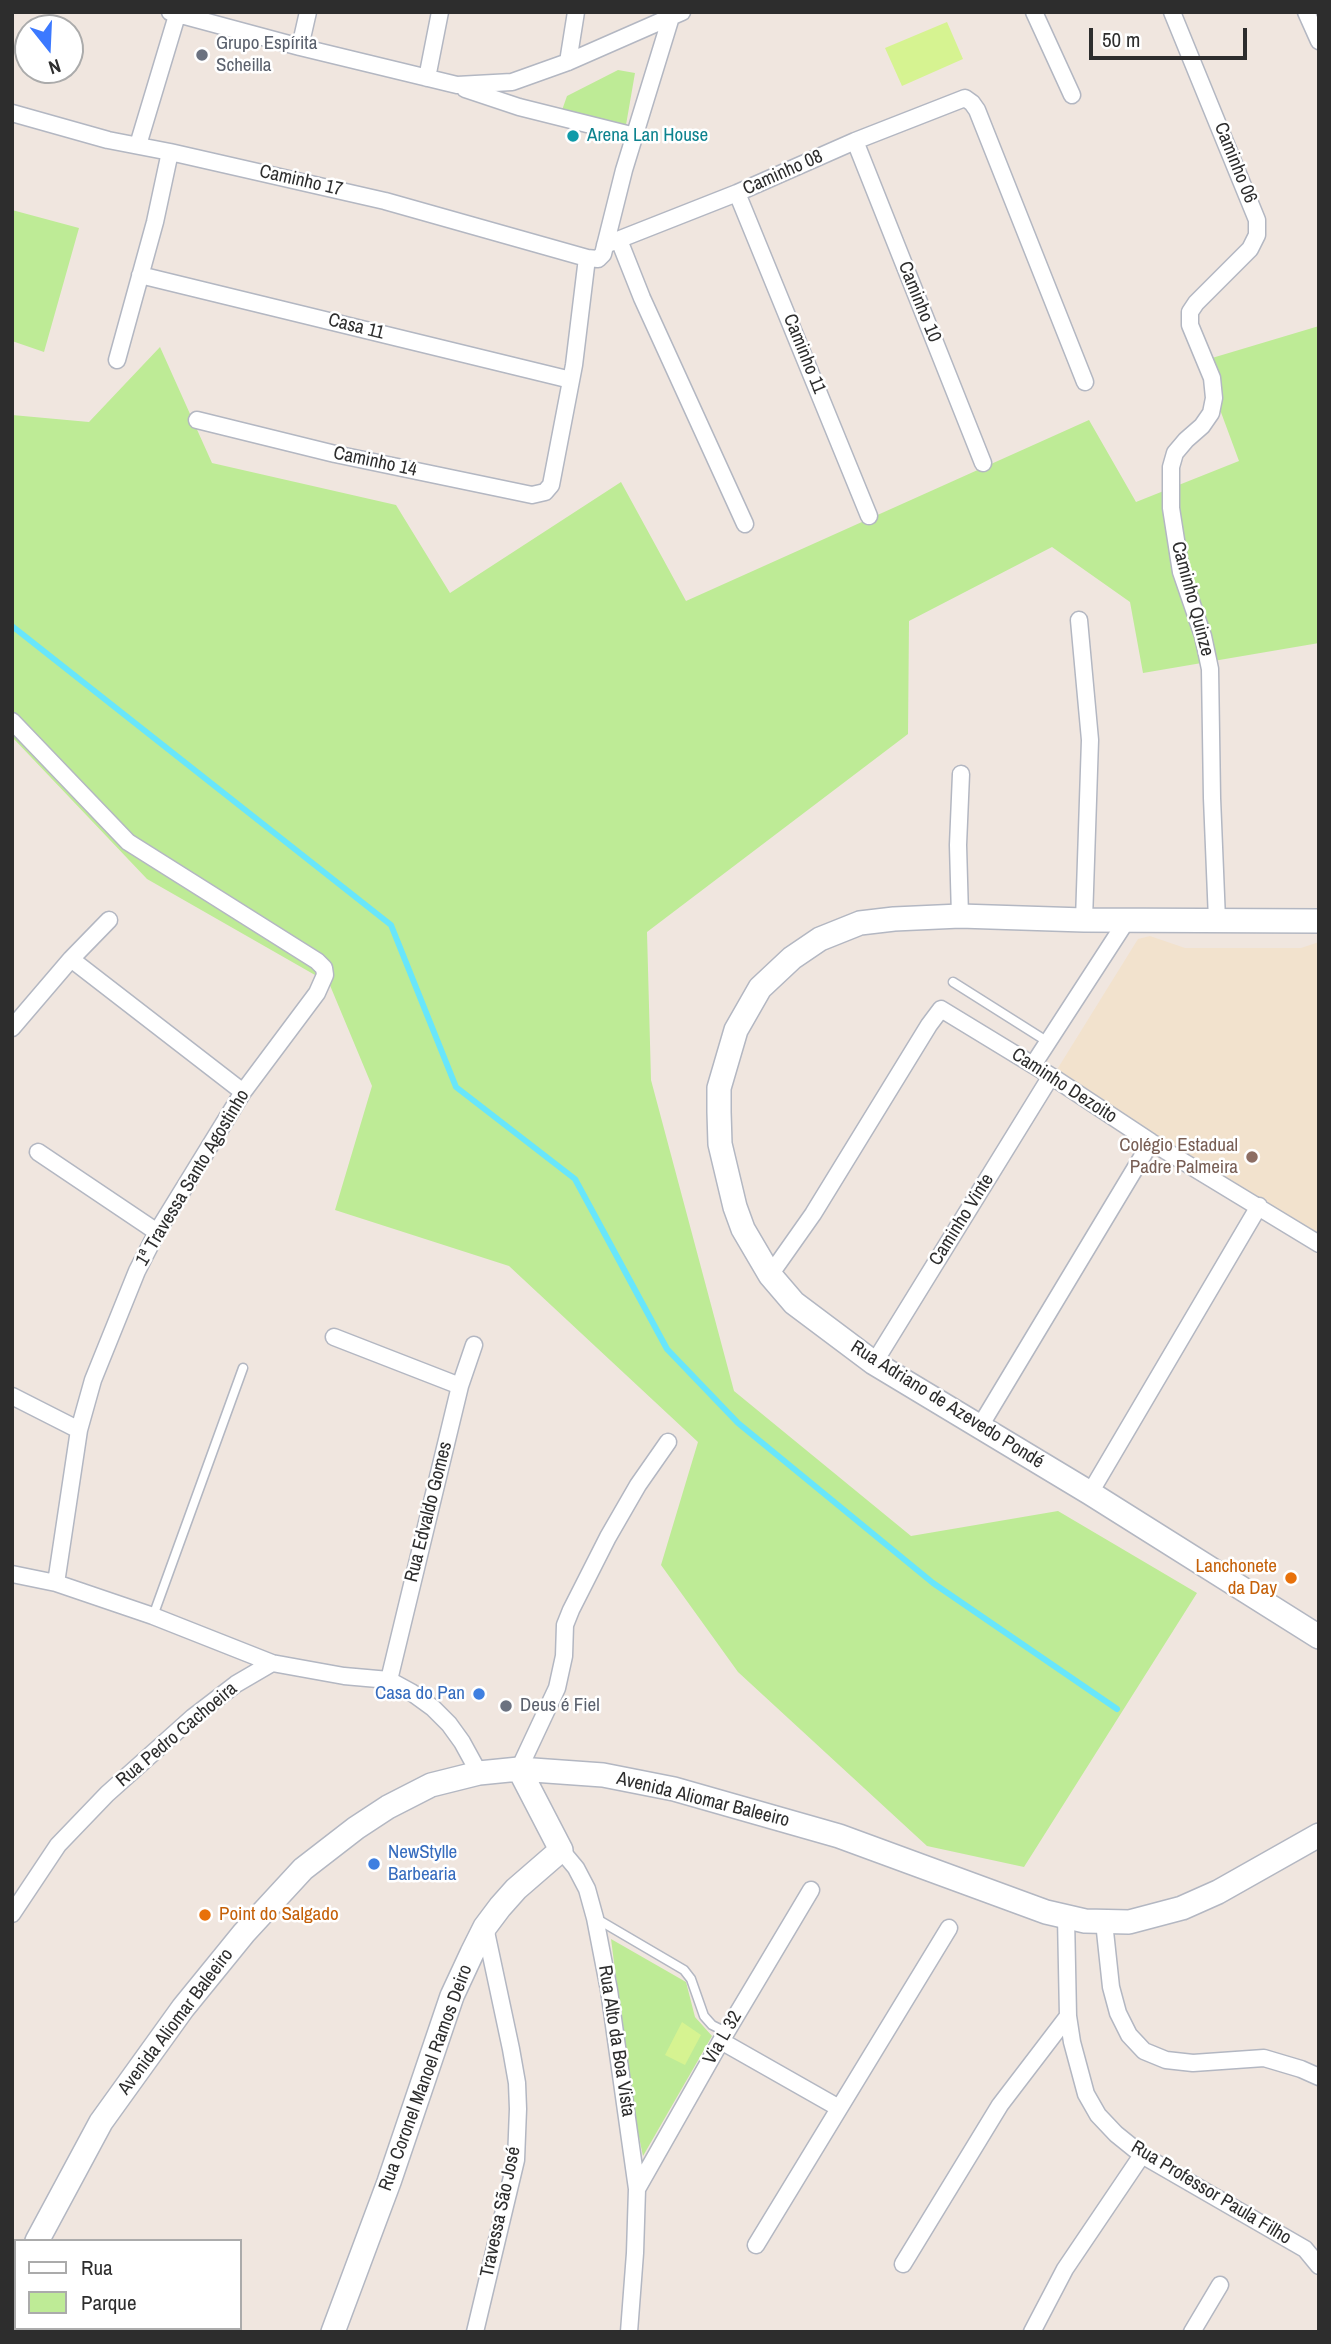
<!DOCTYPE html>
<meta charset="utf-8">
<style>
body{margin:0}
#map{position:relative;width:1331px;height:2344px;overflow:hidden;background:#f0e6df;font-family:"Archivo Narrow",sans-serif}
canvas{display:block}
.frame{position:absolute;inset:0;border:14px solid #2d2d2d;pointer-events:none}
.legend{position:absolute;left:14px;top:2239px;width:228px;height:91px;box-sizing:border-box;background:#fff;border:2px solid #ababab;margin:0;padding:9px 12px;list-style:none;font-size:21px;color:#2d2d2d}
.legend li{display:flex;align-items:center;gap:14px;height:35px}
.legend b{width:35px;border:2px solid #ababab}
.north{position:absolute;left:14px;top:14px;width:70px;height:70px;box-sizing:border-box;background:#fff;border:2px solid #ababab;border-radius:50%;rotate:162deg;font-size:19px;font-weight:700;line-height:28px;text-align:center;color:#2d2d2d}
.north::after{content:'';display:block;margin:auto;width:24px;height:32px;background:#3c79ff;clip-path:polygon(50% 0,100% 100%,50% 72%,0 100%)}
.scale{position:absolute;left:1089px;top:28px;width:158px;height:32px;box-sizing:border-box;border:4px solid #2d2d2d;border-top:0;padding-left:9px;font-size:21px;line-height:24px;white-space:nowrap;color:#2d2d2d;-webkit-text-stroke:5px #fff;paint-order:stroke}
</style>
<div id="map">
<canvas width="1331" height="2344"></canvas>
<div class="frame"></div>
<ul class="legend">
<li><b style="height:9px;background:#fff"></b>Rua</li>
<li><b style="height:19px;background:#beeb96"></b>Parque</li>
</ul>
<div class="north">N</div>
<div class="scale">50 m</div>
</div>
<script>
const c = document.querySelector('canvas').getContext('2d');
c.lineJoin = 'round';
function fillPath(path, color) { c.fillStyle = color; c.fill(path, 'evenodd'); }
const poly = rows => new Path2D(rows.map(r => 'M' + r).join(''));
function stroke(path, color, width, dash) { c.strokeStyle = color; c.lineWidth = width; c.lineCap = dash ? 'butt' : 'round'; c.setLineDash(dash || []); c.stroke(path); }
function drawText(font, color, halo, rows, align = 'center') {
  c.font = font + ' "Archivo Narrow",sans-serif'; c.lineWidth = 5; c.setLineDash([]); c.textBaseline = 'middle'; c.strokeStyle = halo; c.fillStyle = color; for (const [text, x, y, turn = 0] of rows) {
    c.save(); c.translate(x, y); c.rotate((+turn || 0) * Math.PI / 180); c.textAlign = isNaN(turn) ? turn : align; if (halo) c.strokeText(text, 0, 0); c.fillText(text, 0, 0); c.restore();
  }
}
fillPath(poly([
 [1150,936,1185,948,1301,948,1319,942,1319,1239,1053,1076,1138,939]
]), '#f2e2cd');
fillPath(poly([
 [618,70,635,73,626,125,561,113,567,96],
 [12,210,79,228,44,352,12,341],
 [1319,326,1319,643,1143,673,1130,602,1052,547,909,621,908,734,647,932,651,1080,734,1391,911,1536,1058,1511,1197,1593,1024,1867,927,1846,738,1672,661,1565,698,1442,509,1266,335,1210,372,1086,329,983,147,879,12,737,12,415,89,422,160,347,212,463,396,505,450,593,621,482,686,601,1089,420,1136,502,1239,461,1202,361],
 [611,1939,686,1982,695,2017,712,2036,643,2156,633,2109]
]), '#beeb96');
fillPath(poly([
 [947,22,963,59,902,86,885,48],
 [682,2022,701,2035,685,2065,665,2055]
]), '#d6f391');
stroke(poly([
 [12,626,391,925,456,1087,575,1179,667,1349,738,1423,933,1583,1117,1709]
]), '#68e6fb', 6);
const lane = poly([
 [953,982,1048,1042],
 [153,1616,243,1368],
 [597,1919,684,1970,691,1979,704,2016,712,2025,726,2032]
]);
const street = poly([
 [170,12,300,47,457,85,512,82,568,62,682,12],
 [1034,12,1072,95],
 [1172,12,1257,220,1257,235,1250,249,1196,303,1190,312,1190,325,1212,378,1214,398,1211,413,1202,426,1186,440,1175,453,1171,467,1171,508,1181,572,1203,636,1210,669,1212,798,1217,920],
 [1306,12,1319,41],
 [300,47,308,12],
 [568,62,576,12],
 [427,78,440,12],
 [465,89,519,107,635,136],
 [12,113,108,140,170,152,385,201,587,258,598,259,603,254,624,170,671,17],
 [855,141,983,463],
 [138,145,178,12],
 [737,193,869,516],
 [619,240,642,298,745,524],
 [605,245,737,193,855,141,965,98,972,103,977,110,1085,382],
 [140,275,571,380],
 [117,360,155,222,170,152],
 [197,420,335,454,532,495,545,492,551,485,574,365,587,258],
 [1079,620,1090,740,1084,920],
 [12,721,128,842,317,961,324,968,325,975,317,993,243,1092,157,1232,137,1271,93,1380,79,1430,56,1583],
 [960,916,958,845,961,774],
 [71,959,243,1092],
 [12,1028,71,959,109,920],
 [1033,1065,1127,920],
 [38,1152,157,1232],
 [770,1275,813,1214,929,1025,941,1009,1051,1076,1151,1142,1319,1244],
 [334,1337,460,1386],
 [874,1363,1051,1076],
 [12,1396,79,1430],
 [979,1428,1151,1142],
 [1090,1493,1259,1206],
 [12,1574,56,1583,153,1616,272,1663],
 [389,1680,460,1386,474,1345],
 [519,1769,557,1688,564,1656,565,1625,571,1610,608,1537,638,1485,668,1442],
 [561,1850,576,1868,587,1889,595,1918,609,1990,637,2189,635,2253,629,2332],
 [12,1914,58,1845,107,1794,193,1717,236,1684,272,1663,344,1676,389,1680,411,1692,433,1708,449,1724,462,1742,479,1773],
 [1066,1917,1068,2016,1072,2042,1086,2094,1098,2115,1116,2134,1142,2155,1305,2249,1319,2266],
 [1104,1922,1111,1987,1118,2013,1129,2035,1144,2051,1166,2060,1193,2063,1264,2058,1301,2069,1319,2077],
 [721,2041,839,2108],
 [637,2189,721,2041,811,1890],
 [756,2245,949,1928],
 [903,2264,1000,2105,1068,2016],
 [475,2332,516,2160,518,2109,517,2083,511,2049,485,1927],
 [1032,2332,1065,2269,1142,2155],
 [1192,2332,1220,2285]
]);
const secondary = poly([
 [1319,921,1084,920,960,916,894,919,860,923,820,939,792,958,760,988,736,1030,719,1088,719,1112,720,1144,735,1207,743,1229,770,1275,794,1303,874,1363,1090,1493,1319,1637],
 [37,2241,101,2122,183,2008,244,1933,303,1869,356,1828,388,1807,431,1785,479,1773,519,1769,603,1775,674,1789,839,1836,1046,1912,1085,1921,1129,1922,1182,1908,1218,1892,1319,1835],
 [12,2286,16,2279],
 [333,2332,389,2182,452,1996,472,1953,485,1927,500,1907,516,1889,561,1850,519,1769]
]);
stroke(lane, '#b3b7c2', 11);
stroke(street, '#b3b7c2', 19);
stroke(secondary, '#b3b7c2', 26);
stroke(lane, '#fff', 8);
stroke(street, '#fff', 16);
stroke(secondary, '#fff', 23);
for (const [x, y, r, color] of [
 [202,55,7,"#6b7280"],
 [573,136,7,"#0f9aa8"],
 [1252,1157,7,"#8d6e63"],
 [1291,1578,7,"#e8710a"],
 [479,1694,7,"#3f7fe0"],
 [506,1706,7,"#6b7280"],
 [374,1864,7,"#3f7fe0"],
 [205,1915,7,"#e8710a"]
]) { const dot = new Path2D(); dot.arc(x, y, r, 0, 2 * Math.PI); c.fillStyle = color; c.fill(dot); stroke(dot, '#fff', 2.5); }
drawText('19px', '#5b616d', '#fff', [
 ["Grupo Espírita",216,44],
 ["Scheilla",216,66],
 ["Deus é Fiel",520,1706]
], 'left');
drawText('19px', '#0d838f', '#fff', [
 ["Arena Lan House",587,136]
], 'left');
drawText('19px', '#2d2d2d', '#fff', [
 ["Caminho 06",1235,163,68],
 ["Caminho 08",783,173,-24],
 ["Caminho 17",301,181,13],
 ["Caminho 10",919,302,68],
 ["Casa 11",356,327,14],
 ["Caminho 11",804,354,68],
 ["Caminho 14",375,462,12],
 ["Caminho Quinze",1192,599,75],
 ["Caminho Dezoito",1064,1086,33],
 ["1ª Travessa Santo Agostinho",193,1178,-59],
 ["Caminho Vinte",962,1220,-58],
 ["Rua Adriano de Azevedo Pondé",947,1405,32],
 ["Rua Edvaldo Gomes",429,1512,-76],
 ["Rua Pedro Cachoeira",177,1735,-40],
 ["Avenida Aliomar Baleeiro",703,1800,14],
 ["Avenida Aliomar Baleeiro",176,2022,-53],
 ["Via L 32",723,2038,-60],
 ["Rua Alto da Boa Vista",616,2041,81],
 ["Rua Coronel Manoel Ramos Deiro",426,2078,-70],
 ["Rua Professor Paula Filho",1211,2193,31],
 ["Travessa São José",501,2212,-78]
]);
drawText('19px', '#785e54', '#fff', [
 ["Colégio Estadual",1238,1146],
 ["Padre Palmeira",1238,1168]
], 'right');
drawText('19px', '#c56008', '#fff', [
 ["Lanchonete",1277,1567],
 ["da Day",1277,1589],
 ["Point do Salgado",219,1915,"left"]
], 'right');
drawText('19px', '#366cbe', '#fff', [
 ["Casa do Pan",465,1694],
 ["NewStylle",388,1853,"left"],
 ["Barbearia",388,1875,"left"]
], 'right');
</script>
